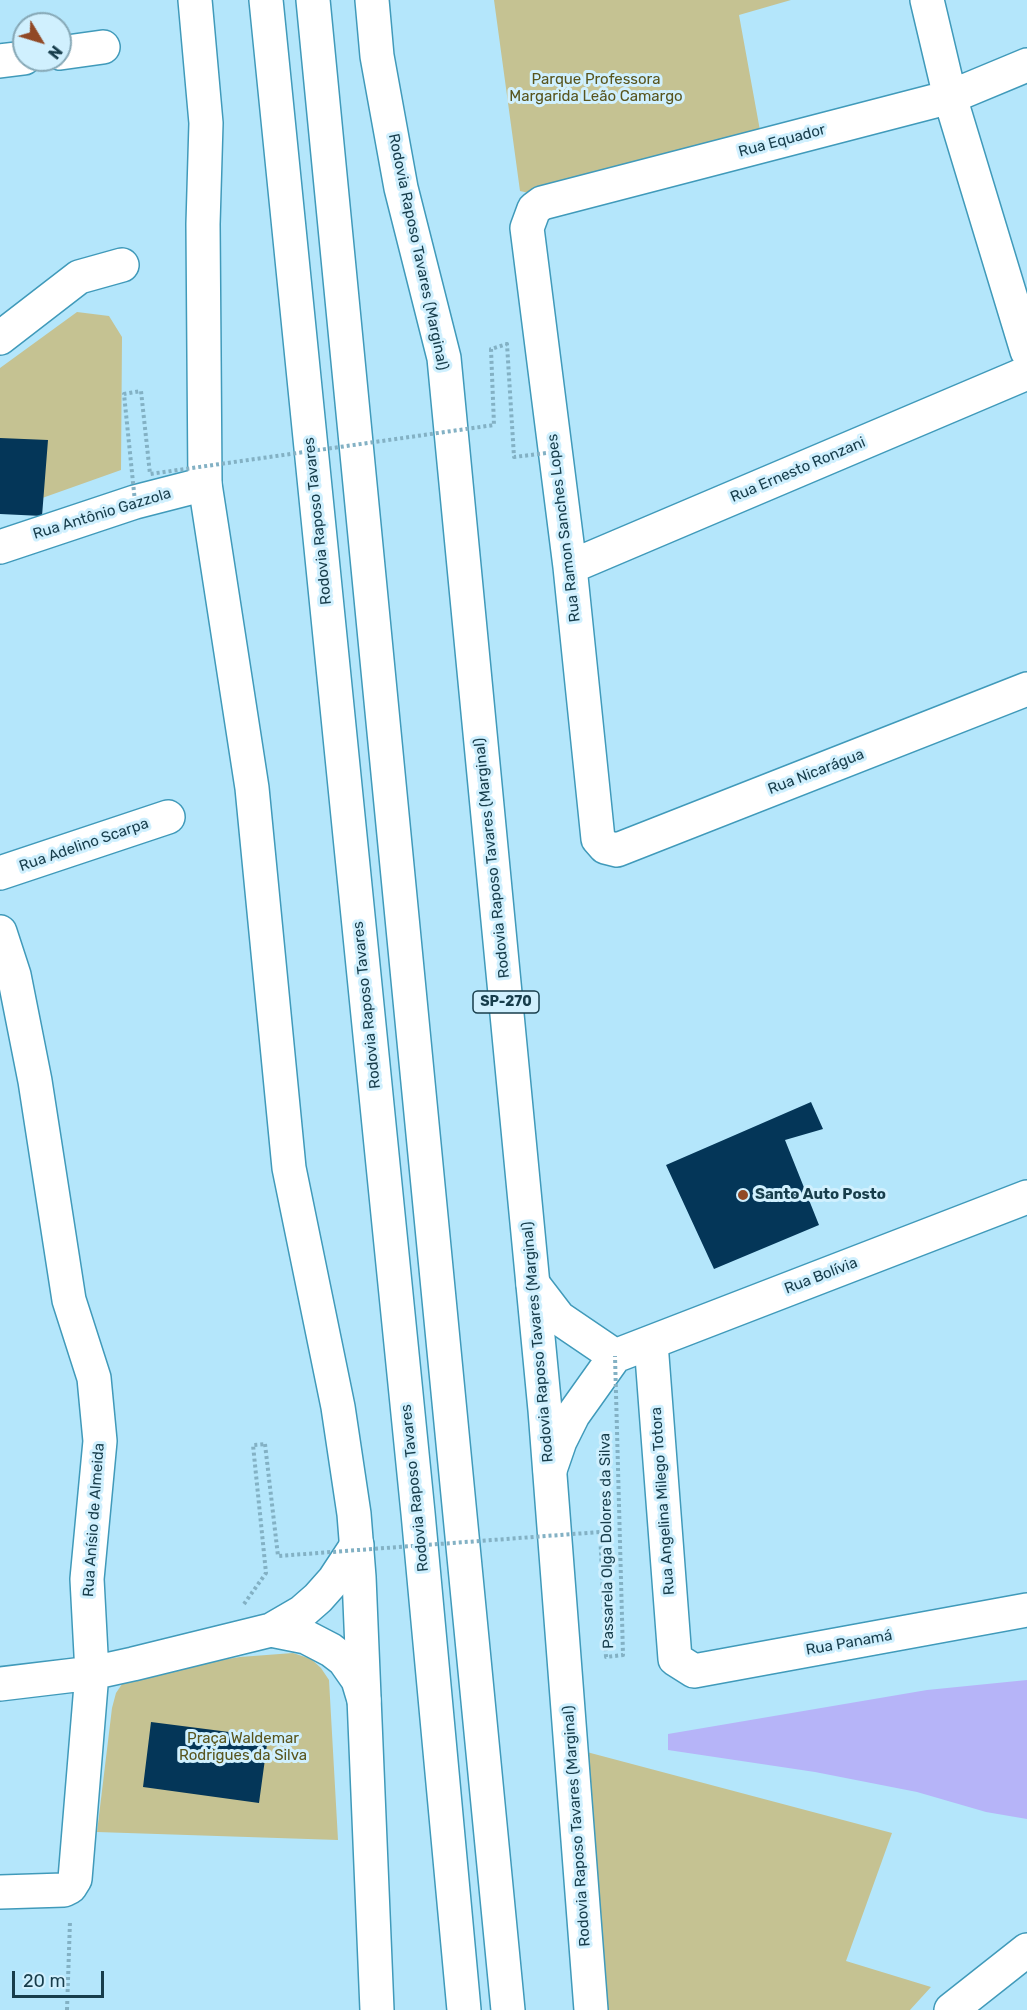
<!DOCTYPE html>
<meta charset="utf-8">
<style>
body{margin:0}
#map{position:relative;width:1027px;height:2010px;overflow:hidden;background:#b4e6fb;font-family:Rubik,sans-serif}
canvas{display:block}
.north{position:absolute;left:12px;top:12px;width:60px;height:60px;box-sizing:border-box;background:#d0f0fe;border:2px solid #86a8b6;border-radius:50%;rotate:128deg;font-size:16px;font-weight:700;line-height:24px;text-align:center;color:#173d4b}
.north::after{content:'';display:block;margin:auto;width:21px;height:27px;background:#914926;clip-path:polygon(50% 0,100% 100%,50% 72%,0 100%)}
.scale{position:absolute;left:12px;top:1971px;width:92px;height:27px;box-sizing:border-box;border:3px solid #173d4b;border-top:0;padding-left:8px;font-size:18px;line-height:21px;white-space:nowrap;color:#173d4b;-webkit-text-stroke:4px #d0f0fe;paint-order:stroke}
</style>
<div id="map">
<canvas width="1027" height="2010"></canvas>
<div class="north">N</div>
<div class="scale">20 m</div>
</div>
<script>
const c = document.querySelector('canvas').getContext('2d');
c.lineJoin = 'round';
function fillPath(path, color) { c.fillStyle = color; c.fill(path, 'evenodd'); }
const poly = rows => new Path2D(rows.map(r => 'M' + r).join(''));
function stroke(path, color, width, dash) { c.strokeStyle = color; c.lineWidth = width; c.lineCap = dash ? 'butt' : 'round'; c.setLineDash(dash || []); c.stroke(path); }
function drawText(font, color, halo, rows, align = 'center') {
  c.font = font + ' Rubik,sans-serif'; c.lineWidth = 6; c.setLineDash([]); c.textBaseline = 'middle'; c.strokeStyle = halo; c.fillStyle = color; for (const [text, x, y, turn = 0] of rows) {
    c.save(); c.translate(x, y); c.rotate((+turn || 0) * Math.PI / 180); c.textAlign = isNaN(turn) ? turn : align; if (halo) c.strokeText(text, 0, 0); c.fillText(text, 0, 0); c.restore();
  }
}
fillPath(poly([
 [494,0,791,0,739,15,761,136,546,197,520,191],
 [77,312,109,316,122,337,121,470,0,513,0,368],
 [293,1653,311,1659,321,1668,329,1680,338,1840,97,1832,112,1708,116,1693,122,1684,131,1679,152,1671,240,1657],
 [583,1751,892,1833,846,1961,931,1987,910,2010,600,2010]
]), '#c5c292');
fillPath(poly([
 [1027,1680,1027,1819,986,1812,917,1792,815,1772,668,1750,668,1734,927,1690]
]), '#b6b4f8');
fillPath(poly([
 [0,438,48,440,42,516,0,514],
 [811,1102,823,1129,785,1140,819,1225,714,1269,666,1165],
 [151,1722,268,1737,259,1803,143,1787]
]), '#043658');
const minor = poly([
 [927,0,950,97,1027,351],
 [60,53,103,47],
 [0,61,24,58],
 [1027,65,950,97,542,203,534,209,527,228,570,567,598,839,605,847,617,850,1027,689],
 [0,338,79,277,122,265],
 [0,547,135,502,205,484],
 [570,567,1027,373],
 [0,873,168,817],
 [0,932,14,975,35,1081,69,1300,94,1378,100,1441,87,1579,92,1673,75,1879,70,1887,64,1890,0,1892],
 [651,1343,675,1659,694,1671,1027,1610],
 [271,1630,306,1637,331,1650,344,1660,358,1680,364,1700],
 [0,1684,92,1673,133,1664,271,1630,302,1612,318,1598,334,1580,357,1545],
 [951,2010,1027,1950]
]);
const tertiary = poly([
 [533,1284,559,1318,615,1356],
 [550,1470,560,1441,573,1415,615,1356,1027,1197]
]);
const trunk = poly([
 [195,0,206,123,203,224,205,484,252,788,289,1168,338,1407,354,1514,359,1577,377,2010],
 [372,0,377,56,401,188,444,358,545,1410,591,2010]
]);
const motorway = poly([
 [266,0,418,1513,464,2010],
 [313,0,508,2010]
]);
stroke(minor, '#409aba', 36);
stroke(tertiary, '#409aba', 36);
stroke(trunk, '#409aba', 36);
stroke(motorway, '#409aba', 36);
stroke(poly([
 [244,1604,266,1573,253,1445,265,1444],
 [67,2010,70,1921]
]), '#83b1c4', 4, [3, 3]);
stroke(minor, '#fff', 33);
stroke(tertiary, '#fff', 33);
stroke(trunk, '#fff', 33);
stroke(motorway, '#fff', 33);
stroke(poly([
 [135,502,124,394,141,391,150,474,494,425,491,349,507,344,514,457,555,452],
 [265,1444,278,1556,600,1532,606,1657,623,1655,615,1356]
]), '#83b1c4', 4, [3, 3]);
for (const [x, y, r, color] of [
 [743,1195,6,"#914926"]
]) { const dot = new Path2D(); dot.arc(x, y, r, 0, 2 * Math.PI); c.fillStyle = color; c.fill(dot); stroke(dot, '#d0f0fe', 2); }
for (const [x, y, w] of [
 [506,1002,66]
]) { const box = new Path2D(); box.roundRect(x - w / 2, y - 11, w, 22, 4.5); c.fillStyle = '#d0f0fe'; c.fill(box); stroke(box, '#173d4b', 1.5); }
drawText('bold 14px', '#173d4b', null, [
 ["SP-270",506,1002]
]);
drawText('15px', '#58541d', '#d0f0fe', [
 ["Parque Professora",596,80],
 ["Margarida Leão Camargo",596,97],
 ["Praça Waldemar",243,1739],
 ["Rodrigues da Silva",243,1756]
]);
drawText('15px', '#173d4b', '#d0f0fe', [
 ["Rua Equador",782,141,-15],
 ["Rodovia Raposo Tavares (Marginal)",418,252,78],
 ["Rua Ernesto Ronzani",798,470,-23],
 ["Rua Antônio Gazzola",102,514,-17],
 ["Rodovia Raposo Tavares",318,521,-96],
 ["Rua Ramon Sanches Lopes",564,528,-97],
 ["Rua Nicarágua",816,772,-21],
 ["Rua Adelino Scarpa",84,845,-19],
 ["Rodovia Raposo Tavares (Marginal)",492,858,-96],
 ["Rodovia Raposo Tavares",367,1005,-96],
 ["Rua Bolívia",821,1276,-21],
 ["Rodovia Raposo Tavares (Marginal)",538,1342,-95],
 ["Rodovia Raposo Tavares",415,1488,-96],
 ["Rua Angelina Milego Totora",663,1501,-94],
 ["Rua Anísio de Almeida",94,1520,-86],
 ["Passarela Olga Dolores da Silva",607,1541,-91],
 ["Rua Panamá",849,1643,-10],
 ["Rodovia Raposo Tavares (Marginal)",577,1826,-94]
]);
drawText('bold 15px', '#173d4b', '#d0f0fe', [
 ["Santo Auto Posto",755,1195]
], 'left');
</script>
